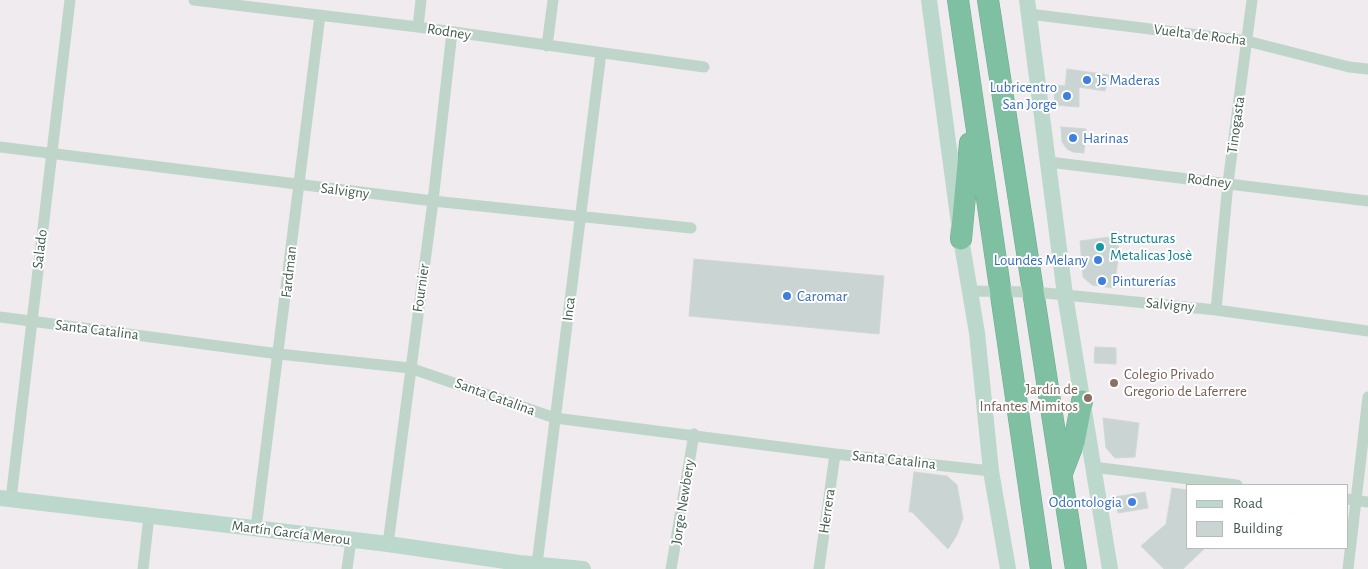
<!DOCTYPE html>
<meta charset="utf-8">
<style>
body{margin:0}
#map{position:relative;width:1368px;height:569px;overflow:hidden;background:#efebef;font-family:"Alegreya Sans",sans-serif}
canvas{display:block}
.legend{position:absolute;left:1186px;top:484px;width:162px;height:65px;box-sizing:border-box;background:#fff;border:1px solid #b4bdb8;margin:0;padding:6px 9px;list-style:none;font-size:15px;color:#435b4e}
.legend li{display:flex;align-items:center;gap:10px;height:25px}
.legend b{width:25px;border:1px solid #b4bdb8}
</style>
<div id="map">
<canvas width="1368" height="569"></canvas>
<ul class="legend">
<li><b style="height:6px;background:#bcd7cb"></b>Road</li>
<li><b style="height:14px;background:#cad4d2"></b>Building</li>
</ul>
</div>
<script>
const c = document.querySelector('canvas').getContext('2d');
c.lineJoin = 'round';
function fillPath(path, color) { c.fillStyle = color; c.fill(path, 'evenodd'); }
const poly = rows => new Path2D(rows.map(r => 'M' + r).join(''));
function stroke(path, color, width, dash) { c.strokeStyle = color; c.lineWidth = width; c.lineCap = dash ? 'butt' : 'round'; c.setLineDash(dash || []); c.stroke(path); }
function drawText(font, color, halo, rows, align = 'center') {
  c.font = font + ' "Alegreya Sans",sans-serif'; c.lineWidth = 4; c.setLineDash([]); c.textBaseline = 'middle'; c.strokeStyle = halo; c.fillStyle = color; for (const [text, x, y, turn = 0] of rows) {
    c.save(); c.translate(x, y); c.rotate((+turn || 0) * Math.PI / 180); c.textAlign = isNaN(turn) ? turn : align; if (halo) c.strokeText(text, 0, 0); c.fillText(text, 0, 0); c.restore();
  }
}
const building = poly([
 [1067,69,1109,75,1105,91,1079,87,1079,107,1054,105,1055,85,1065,86,1067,69],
 [1061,127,1086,129,1084,153,1073,152,1067,149,1062,142,1061,127],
 [1117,236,1119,253,1114,288,1092,285,1083,277,1080,241,1117,236],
 [694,259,884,276,879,334,689,316,694,259],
 [1095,347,1116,348,1116,364,1094,363,1095,347],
 [1103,418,1139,423,1135,457,1115,458,1106,448,1103,418],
 [914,472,947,476,957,485,963,518,957,535,948,549,912,512,909,512,914,472],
 [1172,488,1187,490,1187,548,1205,548,1183,569,1164,569,1141,546,1166,524,1172,488],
 [1145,492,1148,508,1118,513,1115,497,1145,492]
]);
fillPath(building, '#cad4d2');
stroke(building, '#cfd8d6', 1);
const highway = poly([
 [958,0,1041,569],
 [988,0,1076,569],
 [961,239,970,143],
 [1062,473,1074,442,1082,401]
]);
stroke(highway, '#69ac8e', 22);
stroke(poly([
 [194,0,418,27,704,67],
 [1029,14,1247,41,1349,67,1368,69],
 [418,27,421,0],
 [547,46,553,0],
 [0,147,433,201,691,228],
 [1049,162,1368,201],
 [970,291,1035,292,1216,310,1368,331],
 [1216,310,1228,183,1252,0],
 [0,317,279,354,410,368,555,418,835,454,991,471],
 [1093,467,1237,485],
 [11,499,70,0],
 [1347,499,1368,502],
 [256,528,320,15],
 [388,544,433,201,452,32],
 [537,564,601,53],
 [143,569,149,516],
 [347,569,351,540],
 [671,569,694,434],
 [819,569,835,454],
 [1348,569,1368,397]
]), '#c0d5ca', 11);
stroke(poly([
 [929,0,961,239,977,333,991,471,1008,569],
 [1027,0,1065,295,1110,569],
 [0,498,388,544,519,563,583,569]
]), '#bcd7cb', 16);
stroke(highway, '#7ec0a1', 21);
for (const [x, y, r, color] of [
 [1087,80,5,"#3f7fe0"],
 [1067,96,5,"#3f7fe0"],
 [1073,138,5,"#3f7fe0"],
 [1100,247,5,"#0f9aa8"],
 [1098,260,5,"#3f7fe0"],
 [1102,281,5,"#3f7fe0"],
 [787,296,5,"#3f7fe0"],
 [1114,383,5,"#8d6e63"],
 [1088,398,5,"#8d6e63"],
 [1132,502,5,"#3f7fe0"]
]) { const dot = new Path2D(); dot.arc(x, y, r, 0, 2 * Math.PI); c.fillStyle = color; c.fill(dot); stroke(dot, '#fff', 2); }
drawText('15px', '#435b4e', '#fff', [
 ["Rodney",449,32,9],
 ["Vuelta de Rocha",1200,35,7],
 ["Tinogasta",1236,125,-82],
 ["Rodney",1209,181,7],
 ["Salvigny",345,191,7],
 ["Salado",40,249,-83],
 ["Fardman",289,272,-84],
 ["Fournier",421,288,-82],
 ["Salvigny",1170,305,5],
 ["Inca",569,309,-83],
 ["Santa Catalina",97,330,7],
 ["Santa Catalina",495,397,20],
 ["Santa Catalina",894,460,6],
 ["Jorge Newbery",683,502,-81],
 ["Herrera",827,511,-82],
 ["Martín García Merou",291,533,7]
]);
drawText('15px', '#366cbe', '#fff', [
 ["Js Maderas",1097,80],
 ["Lubricentro",1057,87,"right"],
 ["San Jorge",1057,104,"right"],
 ["Harinas",1083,138],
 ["Loundes Melany",1088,260,"right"],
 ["Pinturerías",1112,281],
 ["Caromar",797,296],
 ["Odontologia",1122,502,"right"]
], 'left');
drawText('15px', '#0d838f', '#fff', [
 ["Estructuras",1110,238],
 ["Metalicas Josè",1110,255]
], 'left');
drawText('15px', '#785e54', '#fff', [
 ["Colegio Privado",1124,374],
 ["Gregorio de Laferrere",1124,391],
 ["Jardín de",1078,389,"right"],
 ["Infantes Mimitos",1078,406,"right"]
], 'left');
</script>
